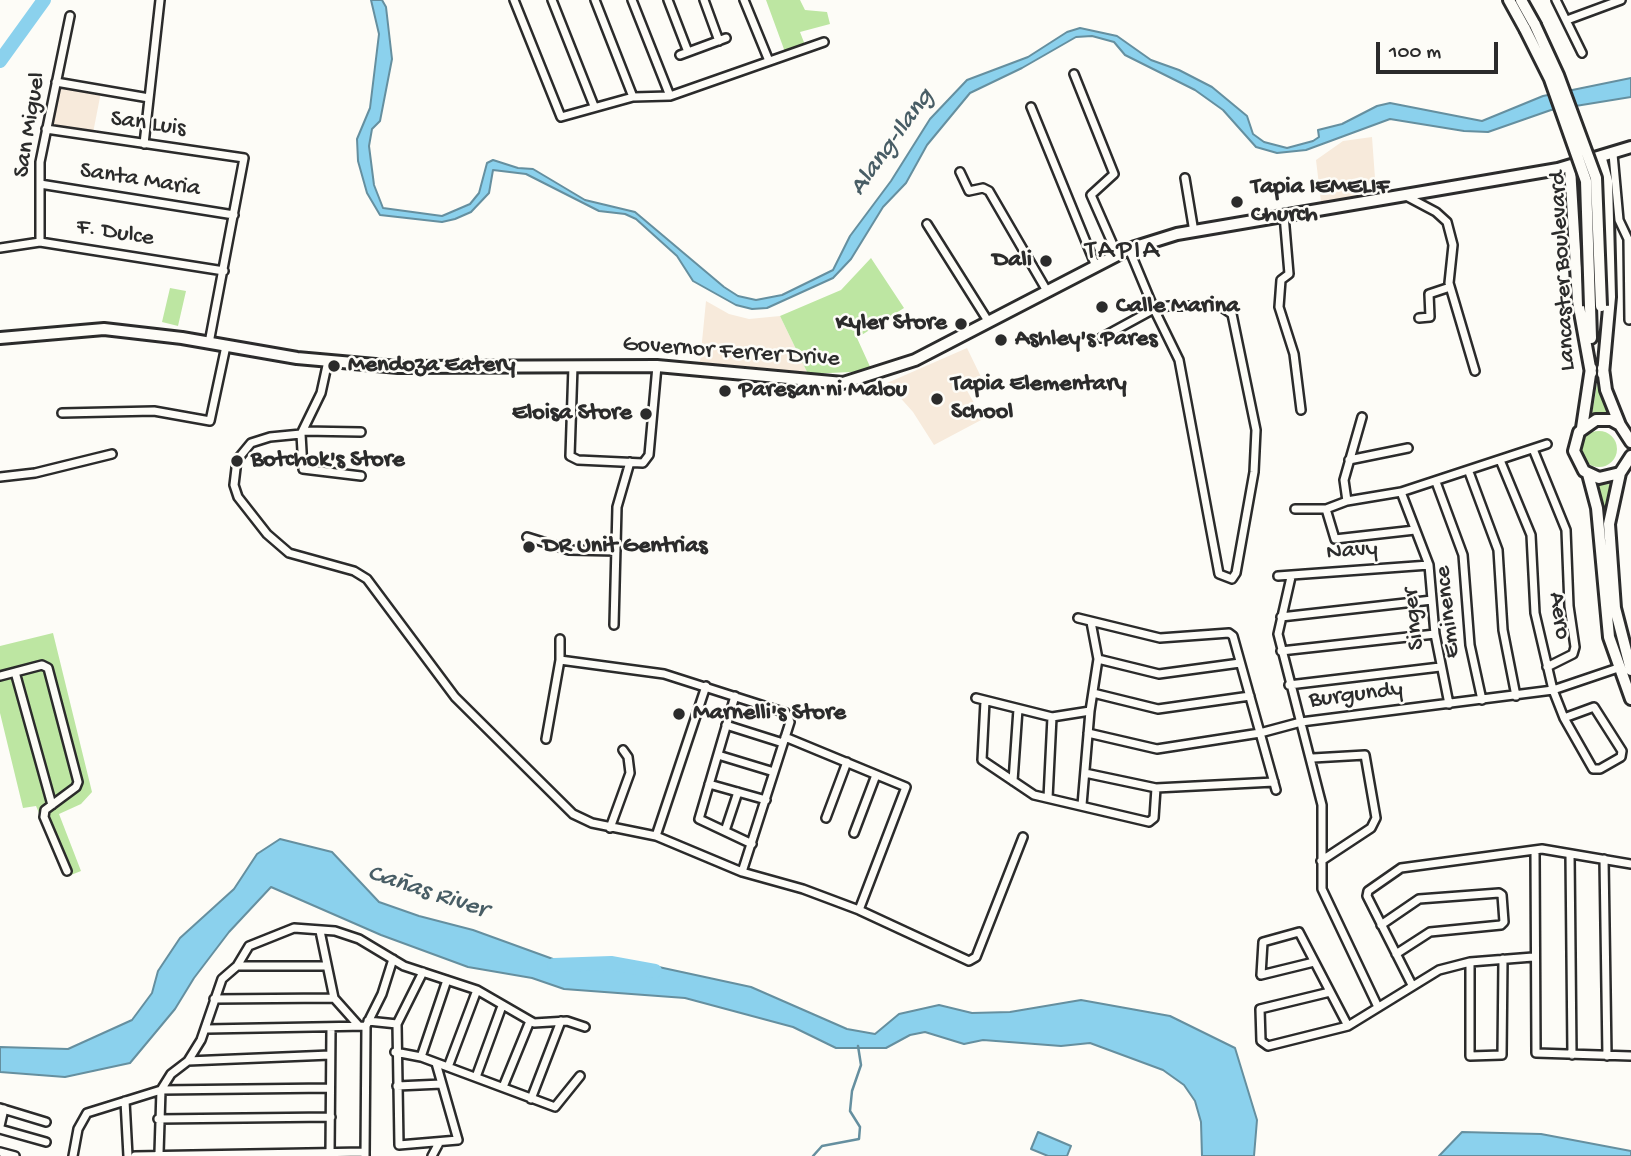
<!DOCTYPE html>
<meta charset="utf-8">
<style>
body{margin:0}
#map{position:relative;width:1631px;height:1156px;overflow:hidden;background:#fdfcf7;font-family:"Gochi Hand",sans-serif}
canvas{display:block}
.scale{position:absolute;left:1376px;top:42px;width:122px;height:32px;box-sizing:border-box;border:4px solid #2b2b2b;border-top:0;padding-left:9px;font-size:21px;line-height:24px;white-space:nowrap;color:#2b2b2b;-webkit-text-stroke:5px #fdfcf7;paint-order:stroke}
</style>
<div id="map">
<canvas width="1631" height="1156"></canvas>
<div class="scale">100 m</div>
</div>
<script>
const c = document.querySelector('canvas').getContext('2d');
c.lineJoin = 'round';
function fillPath(path, color) { c.fillStyle = color; c.fill(path, 'evenodd'); }
const poly = rows => new Path2D(rows.map(r => 'M' + r).join(''));
function stroke(path, color, width, dash) { c.strokeStyle = color; c.lineWidth = width; c.lineCap = dash ? 'butt' : 'round'; c.setLineDash(dash || []); c.stroke(path); }
function drawText(font, color, halo, rows, align = 'center') {
  c.font = font + ' "Gochi Hand",sans-serif'; c.lineWidth = 5; c.setLineDash([]); c.textBaseline = 'middle'; c.strokeStyle = halo; c.fillStyle = color; for (const [text, x, y, turn = 0] of rows) {
    c.save(); c.translate(x, y); c.rotate((+turn || 0) * Math.PI / 180); c.textAlign = isNaN(turn) ? turn : align; if (halo) c.strokeText(text, 0, 0); c.fillText(text, 0, 0); c.restore();
  }
}
fillPath(poly([
 [58,82,101,92,93,133,49,124],
 [1372,137,1376,192,1321,202,1316,160,1343,141],
 [706,301,729,314,749,319,780,316,808,374,700,362],
 [967,348,982,379,965,387,983,419,934,445,913,412,887,383]
]), '#f7eadb');
fillPath(poly([
 [766,0,800,0,805,10,827,12,830,24,800,32,805,45,785,52],
 [871,258,904,308,857,338,872,371,808,374,780,316,841,290],
 [170,288,186,291,178,326,162,322],
 [1598,376,1607,412,1592,414,1596,390],
 '1581 449a18 18 0 1 1 36 0a18 18 0 1 1-36 0Z',
 [1611,484,1605,509,1604,523,1594,485],
 [53,633,92,792,81,804,59,814,81,871,66,877,36,806,23,808,0,713,0,646]
]), '#bde6a2');
const water = poly([
 [371,0,382,0,386,7,392,59,380,121,372,129,369,146,374,185,383,208,442,216,470,204,479,193,487,163,493,160,518,168,533,169,585,200,635,212,724,287,738,296,756,300,782,295,833,270,850,236,891,181,930,119,967,80,1028,57,1067,32,1080,28,1117,36,1151,60,1179,70,1212,87,1247,116,1253,134,1264,142,1287,148,1313,141,1319,137,1318,130,1342,124,1377,106,1390,103,1482,121,1543,96,1631,78,1631,97,1551,110,1488,132,1464,131,1390,119,1306,150,1277,153,1256,147,1223,110,1195,90,1125,55,1114,42,1092,36,1076,37,1022,68,970,93,927,145,906,183,883,207,851,259,833,278,767,308,752,309,736,305,693,281,677,256,636,219,625,214,599,211,526,174,493,170,489,193,471,212,455,219,442,222,380,215,367,193,358,161,357,139,370,108,379,34,371,0],
 [280,839,332,852,379,902,419,916,473,930,575,967,654,966,751,987,847,1029,875,1034,899,1014,939,1005,972,1013,1010,1012,1081,1000,1170,1016,1235,1048,1257,1120,1254,1156,1202,1156,1201,1122,1195,1101,1184,1085,1163,1070,1090,1043,1061,1046,983,1040,964,1044,925,1032,910,1035,886,1048,836,1048,793,1027,685,998,564,989,532,978,468,967,381,935,271,887,229,932,194,978,175,1009,130,1063,65,1077,0,1072,0,1047,68,1049,132,1020,152,993,158,971,180,938,234,889,257,854,280,839],
 [1038,1132,1071,1146,1067,1156,1048,1156,1031,1149,1038,1132],
 [1462,1132,1541,1134,1631,1151,1631,1156,1439,1156,1462,1132]
]);
fillPath(water, '#8bd1ed');
stroke(water, '#658f9f', 2);
stroke(poly([
 [813,1156,822,1146,859,1139,860,1127,850,1111,852,1091,861,1065,858,1046]
]), '#658f9f', 2.5);
stroke(poly([
 [0,61,44,0],
 [554,965,611,963,655,971]
]), '#8bd1ed', 14);
const minor = poly([
 [514,0,561,117,633,97,670,96,824,42],
 [552,0,594,106],
 [595,0,633,97],
 [632,0,670,96],
 [668,0,688,52],
 [704,0,719,41],
 [744,0,769,61],
 [1556,0,1582,53],
 [1567,20,1621,0],
 [680,55,726,38],
 [1074,74,1114,174,1091,195,1117,254],
 [56,82,149,98],
 [1031,107,1095,264],
 [46,129,244,158,209,343],
 [144,144,160,0],
 [1613,154,1619,220,1628,239,1629,320],
 [960,172,969,191,983,188,989,191,1047,291],
 [1185,178,1194,232],
 [40,184,234,215],
 [1404,195,1436,212,1447,222,1453,245,1449,283,1475,371],
 [1284,215,1289,274,1281,280,1279,307,1294,354,1301,410],
 [927,224,988,321],
 [40,242,40,162,70,16],
 [0,248,40,242,224,271],
 [1419,318,1430,317,1429,294,1450,287],
 [1101,338,1154,309,1168,306,1220,306,1232,314,1256,430,1254,472,1236,573,1232,579,1219,574,1179,360,1154,309,1129,249],
 [328,361,321,393,301,434,270,437,251,443,237,460,234,485,238,497,267,534,289,553,354,571,367,579,455,697,573,814,592,823,656,836,706,686],
 [573,366,570,456,578,460,643,463,649,455,657,366],
 [62,413,154,411,210,421,226,346],
 [303,431,361,432],
 [301,434,303,469,361,476],
 [1533,449,1566,530,1569,606,1575,647,1573,654,1547,667],
 [1349,460,1408,448],
 [1500,460,1531,535,1535,613,1553,690,1564,718,1593,769,1600,769,1621,757,1622,751,1594,707,1564,718],
 [1469,472,1498,550,1503,630,1516,696],
 [0,477,35,473,112,454],
 [1436,482,1463,555,1470,645,1482,700],
 [1401,492,1429,565,1435,634,1449,704],
 [1347,501,1344,480,1362,417],
 [1295,509,1326,509,1347,501,1401,492,1547,444],
 [1326,509,1335,539,1415,530],
 [527,537,569,550,616,551],
 [1278,576,1429,565],
 [1291,577,1278,634,1322,805,1322,889,1378,1007],
 [1281,617,1432,600],
 [1078,618,1160,638,1229,633,1233,636,1276,790],
 [614,625,617,507,630,462],
 [1281,651,1435,634],
 [1098,659,1159,674,1240,663],
 [560,660,560,639],
 [15,672,52,805],
 [0,676,42,665,48,668,78,782,76,787,45,810,44,817,67,871],
 [1289,685,1440,667],
 [1093,693,1158,709,1250,696],
 [735,696,699,819,752,844],
 [976,698,1052,717,1090,711],
 [985,701,982,760,1034,795,1149,822,1154,818,1156,788],
 [726,725,783,743],
 [1088,733,1157,749,1260,733,1301,722,1553,690,1621,667],
 [785,737,906,787,859,910],
 [546,739,560,660,664,674,786,713,790,722,742,872],
 [718,755,774,772],
 [1313,758,1365,755,1376,818,1371,828,1321,861],
 [1085,773,1156,788,1274,782],
 [1013,781,1018,709],
 [709,784,766,800],
 [1048,798,1052,717],
 [1082,805,1090,711,1098,659,1091,622],
 [826,818,847,762],
 [610,828,630,773,628,757,623,750],
 [725,831,738,792],
 [854,833,876,775],
 [656,836,742,872,803,889,859,910,969,961,976,957,1023,837],
 [1535,851,1536,1053,1631,1056],
 [1570,854,1572,1055],
 [1604,859,1607,1056],
 [1381,925,1419,899,1499,893,1502,895,1504,922,1501,925,1430,932,1396,954],
 [320,931,334,998,359,1026],
 [1314,962,1261,975,1263,942,1299,932,1348,1026],
 [1470,962,1470,1056,1502,1055,1503,959],
 [237,966,326,966],
 [423,972,397,1024,399,1145,458,1140,436,1063],
 [1412,985,1367,896,1368,891,1401,868,1542,849,1631,864],
 [1330,992,1260,1009,1261,1041,1268,1046,1348,1026,1439,970,1470,962,1533,957],
 [214,999,334,998],
 [368,1021,397,1024],
 [207,1029,366,1026],
 [395,1052,421,1057,555,1107,580,1076],
 [421,1057,447,980],
 [188,1061,330,1055],
 [448,1067,477,990],
 [476,1077,502,1006],
 [397,1086,442,1084],
 [503,1087,530,1021],
 [531,1099,561,1021],
 [125,1101,128,1156],
 [0,1108,46,1122],
 [158,1119,331,1117],
 [0,1126,4,1109],
 [0,1129,46,1142],
 [0,1152,15,1156],
 [159,1153,161,1090,171,1074,188,1061,201,1040,222,979,237,966,249,946,294,928,335,931,359,939,404,966,477,990,534,1023,567,1021,585,1027],
 [330,1154,331,1028],
 [73,1156,78,1129,87,1113,161,1090,330,1088],
 [135,1156,365,1152],
 [365,1156,366,1026,382,994,393,959],
 [432,1156,439,1143]
]);
const secondary = poly([
 [1509,0,1525,29],
 [1521,0,1535,25],
 [1601,159,1607,181,1610,297,1603,374],
 [1570,167,1578,301,1591,373],
 [1590,306,1591,338],
 [0,338,104,329,182,338,297,358,398,367,657,366,843,383,915,360,1129,249,1177,234,1558,169,1631,147],
 [1603,368,1606,390,1620,425],
 [1582,428,1591,368],
 [1631,442,1620,425,1611,420,1596,420,1579,432,1574,451,1584,471,1599,478,1620,473,1631,456],
 [1620,473,1609,524,1615,608,1631,670],
 [1588,474,1597,508,1609,637,1631,699]
]);
stroke(minor, '#2b2b2b', 12);
stroke(secondary, '#2b2b2b', 16);
stroke(minor, '#fdfcf7', 7);
stroke(secondary, '#fdfcf7', 10);
const secondaryBridge = poly([
 [1535,25,1558,75,1596,178,1601,306],
 [1525,29,1550,79,1586,181,1590,306]
]);
stroke(secondaryBridge, '#2b2b2b', 16, []);
stroke(secondaryBridge, '#fdfcf7', 10);
for (const [x, y, r, color] of [
 [1237,202,7,"#2b2b2b"],
 [1046,261,7,"#2b2b2b"],
 [1102,307,7,"#2b2b2b"],
 [961,324,7,"#2b2b2b"],
 [1001,340,7,"#2b2b2b"],
 [334,366,7,"#2b2b2b"],
 [725,391,7,"#2b2b2b"],
 [937,399,7,"#2b2b2b"],
 [646,414,7,"#2b2b2b"],
 [237,461,7,"#2b2b2b"],
 [529,547,7,"#2b2b2b"],
 [679,714,7,"#2b2b2b"]
]) { const dot = new Path2D(); dot.arc(x, y, r, 0, 2 * Math.PI); c.fillStyle = color; c.fill(dot); stroke(dot, '#fdfcf7', 2.5); }
drawText('24px', '#2b2b2b', '#fdfcf7', [
 ["San Miguel",31,125,-81],
 ["San Luis",148,125,8],
 ["Santa Maria",140,181,9],
 ["F. Dulce",115,234,9],
 ["Lancaster Boulevard",1564,271,-93],
 ["Governor Ferrer Drive",731,353,4],
 ["Navy",1352,552,-5],
 ["Eminence",1449,612,-96],
 ["Aero",1558,616,81],
 ["Singer",1415,619,-96],
 ["Burgundy",1356,696,-7]
]);
drawText('bold 24px', '#2b2b2b', '#fdfcf7', [
 ["Tapia IEMELIF",1251,188],
 ["Church",1251,216],
 ["Dali",1032,261,"right"],
 ["Calle Marina",1116,307],
 ["Kyler Store",947,324,"right"],
 ["Ashley's Pares",1015,340],
 ["Mendoza Eatery",348,366],
 ["Tapia Elementary",951,385],
 ["School",951,413],
 ["Paresan ni Malou",739,391],
 ["Eloisa Store",632,414,"right"],
 ["Botchok's Store",251,461],
 ["DR Unit Gentrias",543,547],
 ["Marnelli's Store",693,714]
], 'left');
drawText('italic 26px', '#485d65', '#fdfcf7', [
 ["Alang-Ilang",893,143,-54],
 ["Cañas River",427,893,18]
]);
c.letterSpacing = '2px';
drawText('28px', '#2b2b2b', '#fdfcf7', [
 ["TAPIA",1123,253]
]);
c.letterSpacing = '0px';
</script>
